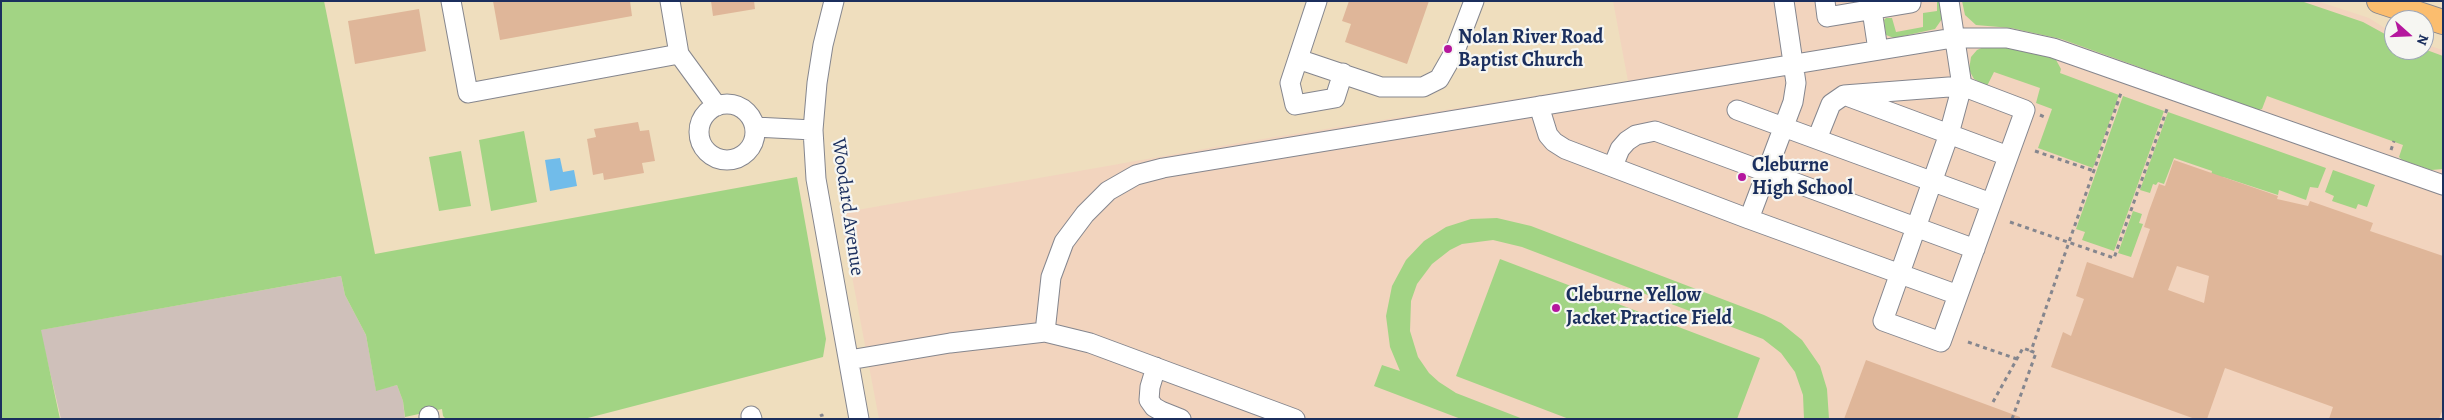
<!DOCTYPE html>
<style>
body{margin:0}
#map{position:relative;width:2444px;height:420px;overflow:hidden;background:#efdebe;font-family:Alegreya,serif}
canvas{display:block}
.frame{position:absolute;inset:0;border:2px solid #1b2f5e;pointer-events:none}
.north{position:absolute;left:2384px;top:10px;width:50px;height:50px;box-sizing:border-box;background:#f6f6f2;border:1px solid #9ea6b7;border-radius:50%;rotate:110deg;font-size:14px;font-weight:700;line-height:20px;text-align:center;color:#1b2f5e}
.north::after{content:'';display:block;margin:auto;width:18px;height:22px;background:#b5179e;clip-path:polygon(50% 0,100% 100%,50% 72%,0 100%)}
</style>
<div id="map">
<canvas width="2444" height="420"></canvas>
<div class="frame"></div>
<div class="north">N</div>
</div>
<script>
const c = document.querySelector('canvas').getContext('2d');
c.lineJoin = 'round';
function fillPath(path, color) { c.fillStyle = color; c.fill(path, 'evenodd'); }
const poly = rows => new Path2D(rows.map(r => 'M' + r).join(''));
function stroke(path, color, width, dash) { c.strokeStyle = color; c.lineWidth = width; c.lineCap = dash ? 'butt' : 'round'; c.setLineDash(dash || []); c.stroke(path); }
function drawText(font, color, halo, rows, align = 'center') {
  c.font = font + ' Alegreya,serif'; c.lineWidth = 4.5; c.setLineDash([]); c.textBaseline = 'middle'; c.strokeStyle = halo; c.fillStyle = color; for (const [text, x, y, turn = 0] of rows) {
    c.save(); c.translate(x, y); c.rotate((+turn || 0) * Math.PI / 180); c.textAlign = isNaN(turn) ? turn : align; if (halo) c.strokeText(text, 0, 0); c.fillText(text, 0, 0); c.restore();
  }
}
fillPath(poly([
 [1613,1,2317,1,2369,18,2394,34,2394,50,2424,50,2424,44,2443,50,2443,419,879,419,840,213,1244,142,1628,81]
]), '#f2d4be');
fillPath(poly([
 [341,276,345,295,366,335,376,390,397,385,403,401,405,419,61,419,40,330]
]), '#cfc0ba');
fillPath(poly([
 [1,1,324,1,375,254,797,177,826,339,823,357,584,419,446,419,443,416,442,409,405,417,403,401,397,385,376,391,366,335,345,295,341,276,41,330,60,419,1,419],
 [1937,1,1943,1,1942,19,1935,29,1894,38,1886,35,1884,20,1886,18,1892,18,1896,32,1923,27,1923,13,1937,11],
 [1962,1,2301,1,2363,22,2394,39,2394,50,2424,49,2443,56,2443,169,2431,170,2402,160,2399,157,2403,145,2267,96,2262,109,2259,110,2061,39,2011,28,1976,25,1965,15],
 [1986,46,2027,50,2055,58,2061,69,2060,73,2119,95,2093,168,2038,148,2052,109,2036,103,2040,88,1994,72,1987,86,1974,79,1969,70,1971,57,1977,50],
 [2123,96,2164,111,2114,251,2082,240,2085,232,2076,229],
 [2168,112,2326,168,2318,188,2310,187,2306,200,2279,190,2278,195,2223,177,2210,180,2212,171,2174,158,2164,184,2158,182,2156,185,2153,184,2150,193,2140,190],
 [524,131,537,202,491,211,479,140],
 [461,151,471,206,439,211,429,157],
 [2333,170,2375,185,2367,207,2358,204,2356,209,2332,201,2334,196,2325,192],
 [2133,211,2142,214,2139,223,2143,224,2131,257,2118,253],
 [1497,218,1531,226,1764,315,1781,323,1802,340,1820,366,1827,389,1829,419,1804,419,1803,395,1795,372,1781,353,1763,339,1522,247,1493,240,1462,244,1450,250,1432,264,1417,284,1411,301,1410,331,1418,357,1429,373,1439,382,1456,393,1523,419,1461,419,1374,386,1382,365,1400,371,1390,347,1386,316,1392,286,1406,260,1424,241,1446,227,1471,219],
 [1500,259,1760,358,1737,419,1569,419,1456,376]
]), '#a2d484');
fillPath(poly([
 [560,158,563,172,574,170,577,186,550,191,545,160]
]), '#71bcea');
fillPath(poly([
 [493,1,630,1,632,16,500,40],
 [711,1,754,1,755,9,713,16],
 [1349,1,1429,1,1407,64,1345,42,1351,24,1342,21],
 [419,9,426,51,355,64,348,21],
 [638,122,640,131,649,130,655,161,642,163,644,173,604,180,603,173,593,175,587,139,596,137,594,129],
 [2174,160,2278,196,2277,199,2308,206,2310,201,2373,223,2370,231,2443,256,2443,409,2439,419,2329,419,2333,407,2225,368,2207,419,2195,419,2051,367,2063,332,2071,336,2084,299,2076,296,2087,262,2133,278,2150,229,2144,227,2149,211,2159,184,2165,186],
 [2177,266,2209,276,2204,303,2168,290],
 [1866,360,2020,417,2020,419,1844,419]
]), '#dfb699');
const minor = poly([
 [451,1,468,93,679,54],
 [670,1,679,54,717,106],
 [834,1,823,45,817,83,813,130,816,179,859,419],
 [1317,1,1290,83,1295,105,1335,98,1343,73],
 [1825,1,1827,17,1911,3,1911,1],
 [1872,10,1878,50],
 [1298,59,1381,87,1423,87,1439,79,1455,51,1474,1],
 [1844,95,1962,86,2025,110,1941,342,1883,321,1949,134,1962,86,1949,1],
 '699 132a28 28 0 1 1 56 0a28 28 0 1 1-56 0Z',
 [1539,106,1548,135,1554,142,1565,149,1749,219,1793,102,1796,83,1784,1],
 [1737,110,1991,203],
 [755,127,813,130],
 [1817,139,1831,104,1844,95,2008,156],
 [1613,166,1620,149,1627,141,1636,135,1655,131,1975,249],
 [1749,219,1958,295],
 [1045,332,1051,277,1064,242,1085,214,1108,191,1136,175,1163,168,1953,38,2007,38,2053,48,2443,185],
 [849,360,950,343,1045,332,1090,343,1295,419],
 [1156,367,1150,387,1149,400,1154,407,1161,411,1181,419],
 [429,416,429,419],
 [751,416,752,419]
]);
const major = poly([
 [2379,1,2443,22]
]);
stroke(minor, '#85868e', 21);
stroke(major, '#85868e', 26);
stroke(poly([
 [2040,115,2047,118],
 [2391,150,2394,141],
 [2035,151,2094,171],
 [2010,222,2114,258,2167,109],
 [1968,342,2017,359],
 [1993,402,2023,348,2031,351],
 [820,416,822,415,823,419],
 [2012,419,2036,353,2031,351,2121,93]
]), '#85868e', 3, [4, 4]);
stroke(minor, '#fff', 19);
stroke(major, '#fbbd6e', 24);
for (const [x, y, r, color] of [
 [1448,49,5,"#b5179e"],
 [1742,177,5,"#b5179e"],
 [1556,308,5,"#b5179e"]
]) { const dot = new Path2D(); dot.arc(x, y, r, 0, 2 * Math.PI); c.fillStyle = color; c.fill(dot); stroke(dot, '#f6f6f2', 2); }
drawText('bold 20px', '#1b2f5e', '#f6f6f2', [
 ["Nolan River Road",1458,38],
 ["Baptist Church",1458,61],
 ["Cleburne",1752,166],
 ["High School",1752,189],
 ["Cleburne Yellow",1566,296],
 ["Jacket Practice Field",1566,319]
], 'left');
drawText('20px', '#1b2f5e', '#f6f6f2', [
 ["Woodard Avenue",847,207,82]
]);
</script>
